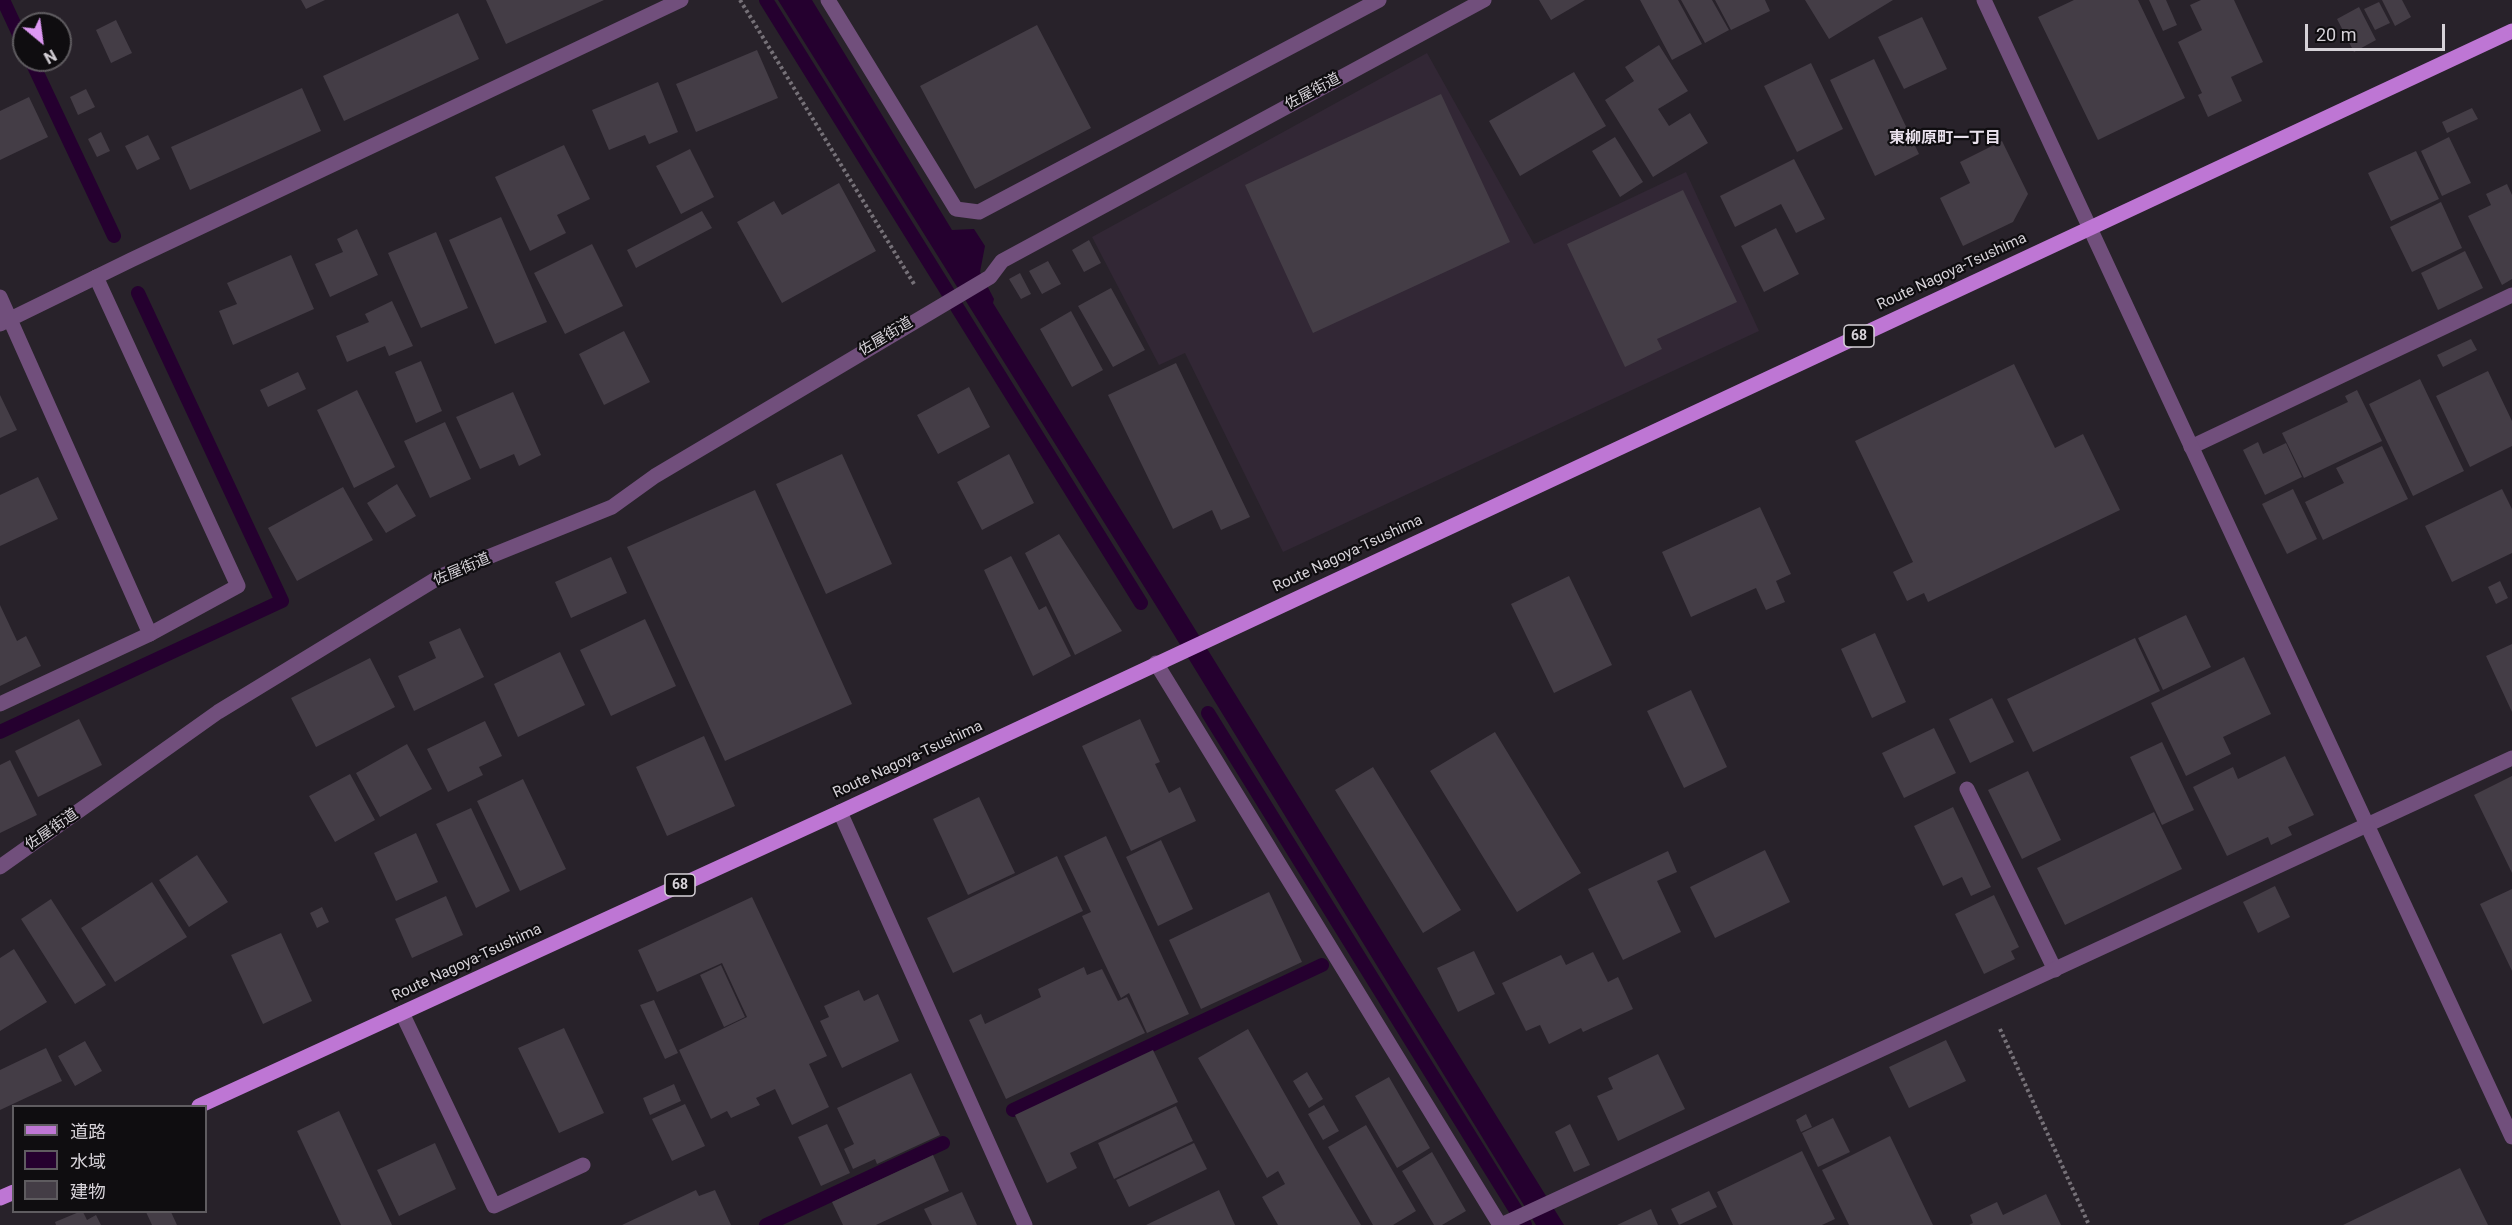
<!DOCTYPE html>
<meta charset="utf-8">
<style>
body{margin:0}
#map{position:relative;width:2512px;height:1225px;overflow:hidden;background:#28222a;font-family:Roboto,"Noto Sans JP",sans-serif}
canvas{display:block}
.legend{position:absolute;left:12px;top:1105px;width:195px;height:108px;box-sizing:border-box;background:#0f0d10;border:2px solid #5f5c60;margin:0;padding:8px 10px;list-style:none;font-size:18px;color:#d6d2d8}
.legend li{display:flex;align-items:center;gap:12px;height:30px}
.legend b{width:30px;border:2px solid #5f5c60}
.north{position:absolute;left:12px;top:12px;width:60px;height:60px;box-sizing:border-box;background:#0f0d10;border:2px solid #5f5c60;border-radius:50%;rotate:151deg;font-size:16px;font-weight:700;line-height:24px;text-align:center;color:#d6d2d8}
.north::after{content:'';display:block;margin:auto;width:21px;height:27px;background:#dd98f3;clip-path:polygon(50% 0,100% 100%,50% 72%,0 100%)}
.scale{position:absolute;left:2305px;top:24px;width:140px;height:27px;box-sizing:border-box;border:3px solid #d6d2d8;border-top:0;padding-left:8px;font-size:18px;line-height:21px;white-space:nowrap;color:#d6d2d8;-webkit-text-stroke:4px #0f0d10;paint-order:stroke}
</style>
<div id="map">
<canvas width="2512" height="1225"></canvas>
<ul class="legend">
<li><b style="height:8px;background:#be76d4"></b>道路</li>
<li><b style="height:16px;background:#25002f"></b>水域</li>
<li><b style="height:16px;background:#443d46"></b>建物</li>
</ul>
<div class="north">N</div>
<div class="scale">20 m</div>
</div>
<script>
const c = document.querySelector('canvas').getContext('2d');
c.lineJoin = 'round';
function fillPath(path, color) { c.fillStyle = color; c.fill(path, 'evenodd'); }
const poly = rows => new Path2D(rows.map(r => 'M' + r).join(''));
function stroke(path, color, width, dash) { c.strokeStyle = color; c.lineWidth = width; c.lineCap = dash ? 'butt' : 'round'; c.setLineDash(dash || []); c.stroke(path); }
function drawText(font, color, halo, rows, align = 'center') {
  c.font = font + ' Roboto,"Noto Sans JP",sans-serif'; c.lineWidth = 4.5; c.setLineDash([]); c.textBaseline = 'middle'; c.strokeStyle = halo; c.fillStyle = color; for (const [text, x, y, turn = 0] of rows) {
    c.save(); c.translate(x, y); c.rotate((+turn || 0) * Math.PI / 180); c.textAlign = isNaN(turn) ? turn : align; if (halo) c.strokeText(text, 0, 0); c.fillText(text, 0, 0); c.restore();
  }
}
fillPath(poly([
 [1427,53,1534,244,1686,172,1759,331,1283,552,1185,353,1159,365,1092,237]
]), '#322735');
fillPath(poly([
 [778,0,812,0,952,230,974,229,985,246,980,272,994,299,993,303,1564,1225,1536,1225,1160,612]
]), '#25002f');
stroke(poly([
 [3,0,24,45],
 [766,0,1141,603],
 [31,60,114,236],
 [1208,713,1525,1225],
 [0,732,282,601,138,293],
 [1013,1110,1322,965],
 [766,1225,943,1143]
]), '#25002f', 14);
fillPath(poly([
 [301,0,325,0,306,9],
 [486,0,604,0,506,44],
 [1539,0,1585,0,1551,20],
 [1640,0,1678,0,1702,44,1672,60],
 [1681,0,1712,0,1729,30,1705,43],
 [1715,0,1765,0,1770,11,1731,30],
 [1805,0,1893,0,1829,39],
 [2074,0,2138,0,2185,98,2098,140,2038,17],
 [2149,0,2166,0,2177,25,2163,31],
 [2201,0,2234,0,2263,62,2231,77,2242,101,2208,117,2198,95,2202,93,2178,42,2202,30,2190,5],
 [2382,0,2402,0,2411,17,2395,26],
 [2379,2,2390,23,2375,30,2364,9],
 [2359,7,2376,40,2354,52,2337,19],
 [458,13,479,59,344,121,323,76],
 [1922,17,1947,69,1904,89,1878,37],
 [116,20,132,53,111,63,96,30],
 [1037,25,1091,128,975,189,920,86],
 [1659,45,1688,91,1658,109,1669,126,1690,113,1708,143,1653,177,1605,100,1634,81,1625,67],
 [757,50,778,98,696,132,676,84],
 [1874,59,1919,154,1875,176,1830,80],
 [1811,63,1843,129,1797,152,1764,86],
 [1574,72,1606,126,1520,176,1489,121],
 [658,82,678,132,649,144,645,135,609,150,592,110],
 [302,88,321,131,190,190,171,147],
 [86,89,95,107,78,115,70,97],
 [1441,94,1510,242,1313,333,1245,185],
 [29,97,48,137,0,160,0,111],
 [2472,108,2478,119,2447,133,2442,122],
 [101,132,110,151,97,157,88,139],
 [148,135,160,159,137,170,125,146],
 [1615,137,1643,182,1620,197,1592,151],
 [2449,137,2471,183,2442,196,2421,151],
 [2002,141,2028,194,2013,222,1963,246,1940,198,1970,183,1960,162],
 [564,145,590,199,557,215,566,233,530,251,495,177],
 [690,149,714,197,681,214,656,166],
 [2416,151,2439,199,2391,221,2368,173],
 [1794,159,1825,219,1796,233,1781,204,1735,227,1720,196],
 [839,183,876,251,782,303,737,222,774,201,782,215],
 [2507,184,2512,195,2512,279,2502,285,2468,216,2491,205,2486,194],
 [1683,190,1737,302,1657,339,1662,349,1625,367,1567,244],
 [2441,202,2462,248,2412,272,2390,227],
 [702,211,712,228,636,268,627,250],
 [501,217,547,322,495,344,449,240],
 [1776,228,1799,274,1764,292,1741,246],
 [357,229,378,275,330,297,315,264,343,252,337,239],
 [436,232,468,308,421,328,388,253],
 [1089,240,1101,263,1084,272,1072,250],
 [592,244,623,306,565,334,534,273],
 [2465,251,2483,288,2438,310,2421,273],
 [291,255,314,309,233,345,219,311,237,304,227,283],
 [1048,261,1061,284,1042,294,1029,271],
 [1020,273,1031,294,1021,299,1009,279],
 [1111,288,1145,350,1113,367,1078,306],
 [392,301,413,346,389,356,385,346,347,362,336,336,369,322,365,314],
 [1071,311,1103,370,1072,387,1040,329],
 [624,331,650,382,604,405,579,354],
 [2471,339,2477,350,2443,367,2437,355],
 [421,361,442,411,416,423,395,372],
 [1176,363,1250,517,1221,530,1212,510,1173,529,1108,395],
 [2014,364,2055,448,2083,434,2120,510,1928,602,1924,593,1907,601,1893,572,1913,562,1855,441],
 [2488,371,2512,421,2512,446,2470,467,2436,396],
 [298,372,306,389,268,407,260,390],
 [2420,379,2464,471,2413,496,2369,404],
 [969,387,990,427,938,454,917,415],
 [357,390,395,467,354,488,317,410],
 [2357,390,2382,441,2304,478,2282,433,2348,402,2345,396],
 [513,392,541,455,519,466,514,454,480,469,456,417],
 [0,395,17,430,0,438],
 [445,422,471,479,430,498,404,441],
 [2258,442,2263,454,2286,443,2302,477,2265,495,2243,450],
 [2382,446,2408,499,2323,540,2305,502,2344,483,2336,468],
 [842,454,892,564,826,594,776,484],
 [1009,454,1034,503,982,530,957,482],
 [38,477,58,519,0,546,0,495],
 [397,484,416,516,386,533,367,503],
 [343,487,373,540,297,581,268,528],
 [2293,489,2317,539,2287,554,2262,504],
 [2502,489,2512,509,2512,553,2452,582,2425,526],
 [755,490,852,704,725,761,627,547],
 [1760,507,1791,574,1776,581,1785,602,1766,610,1756,588,1691,617,1662,552],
 [1059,534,1122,631,1075,655,1025,553],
 [1011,556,1039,610,1046,606,1071,656,1033,676,984,570],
 [611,557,627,593,571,618,555,582],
 [1569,576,1612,665,1554,693,1511,604],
 [2500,581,2508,598,2496,604,2488,587],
 [0,605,17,641,26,636,41,666,0,686],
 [2186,615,2211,667,2163,690,2138,638],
 [645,619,676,686,611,716,580,650],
 [460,628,484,677,414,711,398,676,436,658,429,642],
 [1875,633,1906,702,1872,718,1841,649],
 [2135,638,2160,691,2033,752,2007,699],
 [2512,644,2512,712,2486,656],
 [560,652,585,705,518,737,494,684],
 [2244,657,2271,714,2223,737,2231,754,2186,776,2151,703],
 [370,658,395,707,316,747,291,698],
 [1691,690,1727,767,1684,788,1647,711],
 [1992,698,2014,742,1970,763,1949,719],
 [79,719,102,765,38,797,15,751],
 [1140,719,1160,762,1155,764,1169,793,1180,787,1196,821,1131,851,1082,746],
 [485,721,502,756,479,767,483,775,448,792,427,749],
 [1934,728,1956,773,1904,798,1882,753],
 [1495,732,1581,873,1517,912,1430,771],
 [704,736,735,806,667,836,636,767],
 [2162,742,2194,810,2162,825,2130,757],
 [407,744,432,789,380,817,356,773],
 [2285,756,2314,815,2288,827,2292,835,2271,845,2268,837,2227,856,2193,787,2233,767,2238,779],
 [10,760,37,815,0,833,0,765],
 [1373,767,1461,910,1423,933,1335,790],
 [2028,771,2061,840,2022,859,1988,790],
 [350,774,375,820,335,842,309,796],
 [2512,776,2512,873,2474,795],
 [523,779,566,869,520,891,477,801],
 [979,797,1015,873,968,895,933,819],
 [1953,807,1991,887,1971,896,1962,877,1943,886,1914,826],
 [471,808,510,891,476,908,436,824],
 [2154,812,2182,869,2065,925,2037,868],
 [416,833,438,882,396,901,374,853],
 [1106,836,1189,1014,1147,1033,1129,993,1121,998,1082,916,1091,912,1064,856],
 [1161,840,1193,909,1158,926,1126,857],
 [1765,850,1790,902,1715,938,1690,887],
 [1668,851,1677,872,1657,881,1681,932,1623,960,1588,889],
 [197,855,228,902,189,927,159,880],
 [1057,856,1083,911,953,973,927,918],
 [152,882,187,937,115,982,81,928],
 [2275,886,2290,917,2258,933,2243,902],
 [2512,889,2512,971,2480,904],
 [1269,892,1302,962,1201,1009,1169,940],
 [1994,895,2019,947,2011,951,2015,959,1984,974,1955,914],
 [446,896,463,935,412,958,395,919],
 [752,897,827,1056,809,1064,829,1107,792,1125,775,1089,756,1098,760,1105,731,1118,727,1111,711,1119,679,1050,747,1017,722,963,657,992,638,950],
 [51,899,106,985,75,1004,21,919],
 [322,907,329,922,317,928,310,913],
 [281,933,312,1001,263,1024,231,955],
 [14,949,47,1002,0,1031,0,958],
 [1474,951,1495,994,1458,1012,1437,968],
 [1593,952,1608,982,1618,977,1633,1009,1583,1032,1581,1028,1549,1044,1540,1025,1526,1031,1502,983,1561,955,1566,965],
 [721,965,745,1017,724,1027,700,975],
 [1084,967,1087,975,1102,969,1118,1001,1127,997,1145,1033,1006,1099,969,1020,981,1014,985,1024,1041,997,1038,989],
 [859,990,864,1001,878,994,899,1041,842,1068,820,1021,829,1017,824,1006],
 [654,1000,678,1053,665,1059,640,1005],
 [564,1028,604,1113,559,1133,518,1048],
 [1248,1029,1316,1149,1361,1225,1278,1225,1262,1197,1285,1184,1278,1171,1267,1178,1198,1058],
 [1946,1040,1966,1081,1909,1108,1889,1067],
 [85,1041,102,1071,75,1086,58,1056],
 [46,1048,62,1081,0,1110,0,1070],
 [1153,1050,1178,1102,1070,1153,1077,1168,1047,1183,1015,1115],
 [1658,1054,1685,1109,1618,1141,1597,1096,1613,1089,1608,1078],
 [1307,1072,1323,1099,1309,1108,1293,1081],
 [911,1073,940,1135,877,1164,875,1159,853,1169,844,1149,854,1144,837,1108],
 [1389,1077,1430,1148,1397,1168,1355,1096],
 [674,1084,681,1101,650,1115,643,1098],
 [685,1104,705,1146,672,1161,652,1119],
 [1324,1105,1339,1131,1323,1140,1308,1114],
 [1176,1106,1193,1141,1114,1179,1098,1143],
 [339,1111,392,1225,341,1225,297,1131],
 [1806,1114,1812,1127,1801,1132,1796,1120],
 [1833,1118,1850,1152,1818,1167,1802,1133],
 [827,1124,850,1173,821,1186,798,1137],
 [1570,1124,1590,1165,1574,1172,1555,1132],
 [1366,1125,1416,1211,1393,1225,1373,1225,1328,1147],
 [1890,1136,1933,1225,1849,1225,1822,1170],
 [435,1143,456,1189,399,1216,377,1170],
 [1194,1143,1207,1169,1129,1207,1116,1180],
 [1802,1151,1835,1219,1822,1225,1733,1225,1717,1192],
 [1432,1152,1466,1211,1442,1225,1434,1225,1402,1171],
 [933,1155,949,1191,876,1225,843,1225,832,1202],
 [2460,1168,2488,1225,2343,1225],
 [696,1190,699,1196,715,1190,731,1225,622,1225],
 [1219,1190,1235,1225,1146,1225],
 [1709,1191,1717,1207,1679,1225,1671,1209],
 [962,1192,977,1225,932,1225,924,1209],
 [2046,1194,2061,1225,1969,1225,1973,1223,1970,1215,1997,1202,2003,1215],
 [1651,1209,1658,1225,1617,1225],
 [79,1212,83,1212,87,1220,96,1215,101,1225,56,1225,55,1222],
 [146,1212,171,1212,177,1225,152,1225]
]), '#443d46');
stroke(poly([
 [740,0,914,284],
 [2000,1029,2089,1225]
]), '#767178', 4, [3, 3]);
stroke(poly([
 [828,0,956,209,979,212,1379,0],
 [96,277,238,586,150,634],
 [2191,447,2512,295],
 [1967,789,2055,970],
 [402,1013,494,1206,583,1165]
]), '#714f7c', 15);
stroke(poly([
 [0,297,150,634,0,704],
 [0,324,131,260,681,0],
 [1156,663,1500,1225],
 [840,812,1025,1225],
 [0,867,218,712,441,576,612,507,655,476,990,277,1002,261,1484,0],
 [1501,1225,2512,758]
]), '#714f7c', 15);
stroke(poly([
 [1984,0,2512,1137]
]), '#714f7c', 15);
stroke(poly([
 [199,1106,840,812,2512,31],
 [0,1198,14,1192]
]), '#be76d4', 15);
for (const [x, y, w] of [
 [1859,336,30],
 [680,885,30]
]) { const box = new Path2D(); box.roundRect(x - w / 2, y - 11, w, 22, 4.5); c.fillStyle = '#0f0d10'; c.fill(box); stroke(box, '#d6d2d8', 1.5); }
drawText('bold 14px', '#d6d2d8', null, [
 ["68",1859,336],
 ["68",680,885]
]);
drawText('15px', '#d6d2d8', '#0f0d10', [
 ["佐屋街道",1313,92,-28],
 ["Route Nagoya-Tsushima",1952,272,-25],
 ["佐屋街道",886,337,-31],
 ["Route Nagoya-Tsushima",1348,554,-25],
 ["佐屋街道",462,570,-23],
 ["Route Nagoya-Tsushima",908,760,-25],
 ["佐屋街道",52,830,-35],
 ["Route Nagoya-Tsushima",467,963,-25]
]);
drawText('bold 16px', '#e9e1ec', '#0f0d10', [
 ["東柳原町一丁目",1945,139]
]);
</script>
